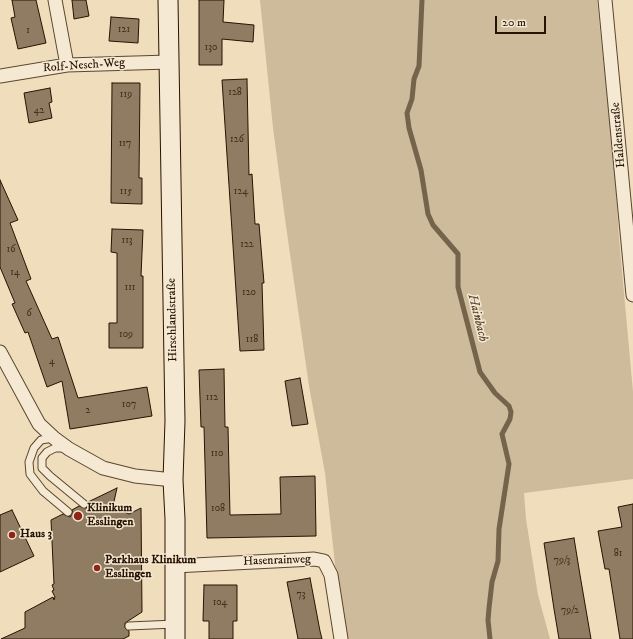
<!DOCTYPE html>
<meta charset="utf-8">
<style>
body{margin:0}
#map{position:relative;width:633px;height:639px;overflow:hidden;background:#efddbb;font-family:"IM FELL DW Pica",serif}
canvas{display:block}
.scale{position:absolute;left:495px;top:16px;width:51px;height:18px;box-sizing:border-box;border:2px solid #271301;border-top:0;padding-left:5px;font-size:12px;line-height:14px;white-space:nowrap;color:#271301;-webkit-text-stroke:3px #f5e9d3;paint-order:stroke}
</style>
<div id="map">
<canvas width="633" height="639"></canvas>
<div class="scale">20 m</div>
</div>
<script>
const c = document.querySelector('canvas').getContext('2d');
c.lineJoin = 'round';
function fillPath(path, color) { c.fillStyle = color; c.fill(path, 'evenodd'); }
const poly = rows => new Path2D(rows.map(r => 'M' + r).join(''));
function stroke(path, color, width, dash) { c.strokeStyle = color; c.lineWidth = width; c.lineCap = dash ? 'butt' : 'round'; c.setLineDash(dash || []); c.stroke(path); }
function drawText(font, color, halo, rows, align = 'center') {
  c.font = font + ' "IM FELL DW Pica",serif'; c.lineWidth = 3; c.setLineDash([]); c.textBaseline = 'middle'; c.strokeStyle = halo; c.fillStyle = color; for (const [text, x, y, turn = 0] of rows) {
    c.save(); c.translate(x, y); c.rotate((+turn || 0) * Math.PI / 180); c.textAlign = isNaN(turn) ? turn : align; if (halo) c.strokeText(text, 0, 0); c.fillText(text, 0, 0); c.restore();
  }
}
fillPath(poly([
 [260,0,597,0,615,172,619,238,633,392,633,479,524,493,526,519,538,595,550,639,348,639,336,573,325,473,309,386,286,226,273,128]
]), '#cdbb9b');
stroke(poly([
 [422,0,419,66,414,79,412,99,407,113,409,128,421,170,428,214,433,225,458,254,458,287,480,372,495,393,509,406,511,412,510,419,502,434,509,464,499,529,498,561,492,582,489,608,488,620,490,639]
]), '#76634b', 5);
const building = poly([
 [12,0,36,0,46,43,18,49,11,18,15,17,12,0],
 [72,0,86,0,89,16,74,19,72,0],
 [199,0,224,0,223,22,254,25,253,42,222,39,222,65,199,65,199,0],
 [111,17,139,19,138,43,109,41,111,17],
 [247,79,249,175,252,174,255,224,259,224,264,283,262,283,264,350,240,351,222,80,247,79],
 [112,83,140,83,139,178,142,178,142,204,111,203,112,83],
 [50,88,52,102,49,103,52,118,29,123,24,93,50,88],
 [0,180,18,220,10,223,31,279,26,281,52,339,58,337,78,398,147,387,152,416,70,429,62,381,47,387,28,332,25,333,12,304,15,303,0,267,0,180],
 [112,229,143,230,141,276,143,276,143,348,109,348,109,323,117,323,117,253,111,252,112,229],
 [224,369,225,427,228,427,230,515,281,514,280,477,315,476,316,536,207,538,204,427,201,427,199,370,224,369],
 [300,378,308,424,292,426,285,381,300,378],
 [117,488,113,506,129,514,141,508,142,612,125,623,125,628,129,631,129,636,123,639,1,639,25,628,25,612,53,597,54,600,55,597,52,591,54,590,52,585,54,584,51,520,63,514,70,517,73,513,72,510,79,506,86,508,89,505,88,502,117,488],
 [633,504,633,639,620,639,609,569,605,569,598,531,622,527,618,507,633,504],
 [12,510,34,556,0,572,0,515,12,510],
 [574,538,580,575,591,639,559,639,554,609,544,543,574,538],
 [310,578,320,631,322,639,298,639,287,582,310,578],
 [204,585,237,585,237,621,233,621,233,639,209,639,209,621,203,621,204,585]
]);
fillPath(building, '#8f7c62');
stroke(building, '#271301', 1);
const lane = poly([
 [53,438,41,440,34,448,29,462,30,474,43,491,68,512],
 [64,448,55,448,47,452,42,458,42,468,50,476,84,504],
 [129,626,175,624]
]);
const street = poly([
 [55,0,67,65],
 [605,0,633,295],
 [0,76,67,65,169,62],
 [0,352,39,424,54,438,69,449,103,468,135,476,173,480],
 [174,566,314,559,324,561,331,575,341,639]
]);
const secondary = poly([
 [168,0,175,421,173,480,175,519,175,639]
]);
stroke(lane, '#594630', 9);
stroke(street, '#594630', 15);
stroke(secondary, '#271301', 21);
stroke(lane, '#f5e9d3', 7);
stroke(street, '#f5e9d3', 13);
stroke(secondary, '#f5e9d3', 19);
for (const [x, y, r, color] of [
 [78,516,5,"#8f2418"],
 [12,535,4,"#8f2418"],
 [97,568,4,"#8f2418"]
]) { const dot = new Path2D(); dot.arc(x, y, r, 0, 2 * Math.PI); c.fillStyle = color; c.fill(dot); stroke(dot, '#f5e9d3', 1.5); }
drawText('10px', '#412d19', null, [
 ["121",124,30],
 ["1",28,31],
 ["130",211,48],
 ["128",235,93],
 ["119",126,95],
 ["42",39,111],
 ["126",237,140],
 ["117",125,144],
 ["115",126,192],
 ["124",241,192],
 ["113",127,241],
 ["122",247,245],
 ["16",11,250],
 ["14",15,273],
 ["111",130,288],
 ["120",249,293],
 ["6",29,314],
 ["109",126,335],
 ["118",252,340],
 ["4",52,362],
 ["112",212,398],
 ["107",129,405],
 ["2",88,411],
 ["110",217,454],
 ["108",218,509],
 ["81",618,554],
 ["79/3",562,561],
 ["73",301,595],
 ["104",220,603],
 ["79/2",570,611]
]);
drawText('12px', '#271301', '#f5e9d3', [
 ["Rolf-Nesch-Weg",84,66,-4],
 ["Haldenstraße",619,135,-95],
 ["Hirschlandstraße",173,320,-91],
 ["Hasenrainweg",277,561,-2]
]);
drawText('bold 12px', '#271301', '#f5e9d3', [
 ["Klinikum",87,509],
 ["Esslingen",87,523],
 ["Haus 3",20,535],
 ["Parkhaus Klinikum",105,561],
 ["Esslingen",105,575]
], 'left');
drawText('italic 13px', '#5c4832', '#f5e9d3', [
 ["Hainbach",477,318,76]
]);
</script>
